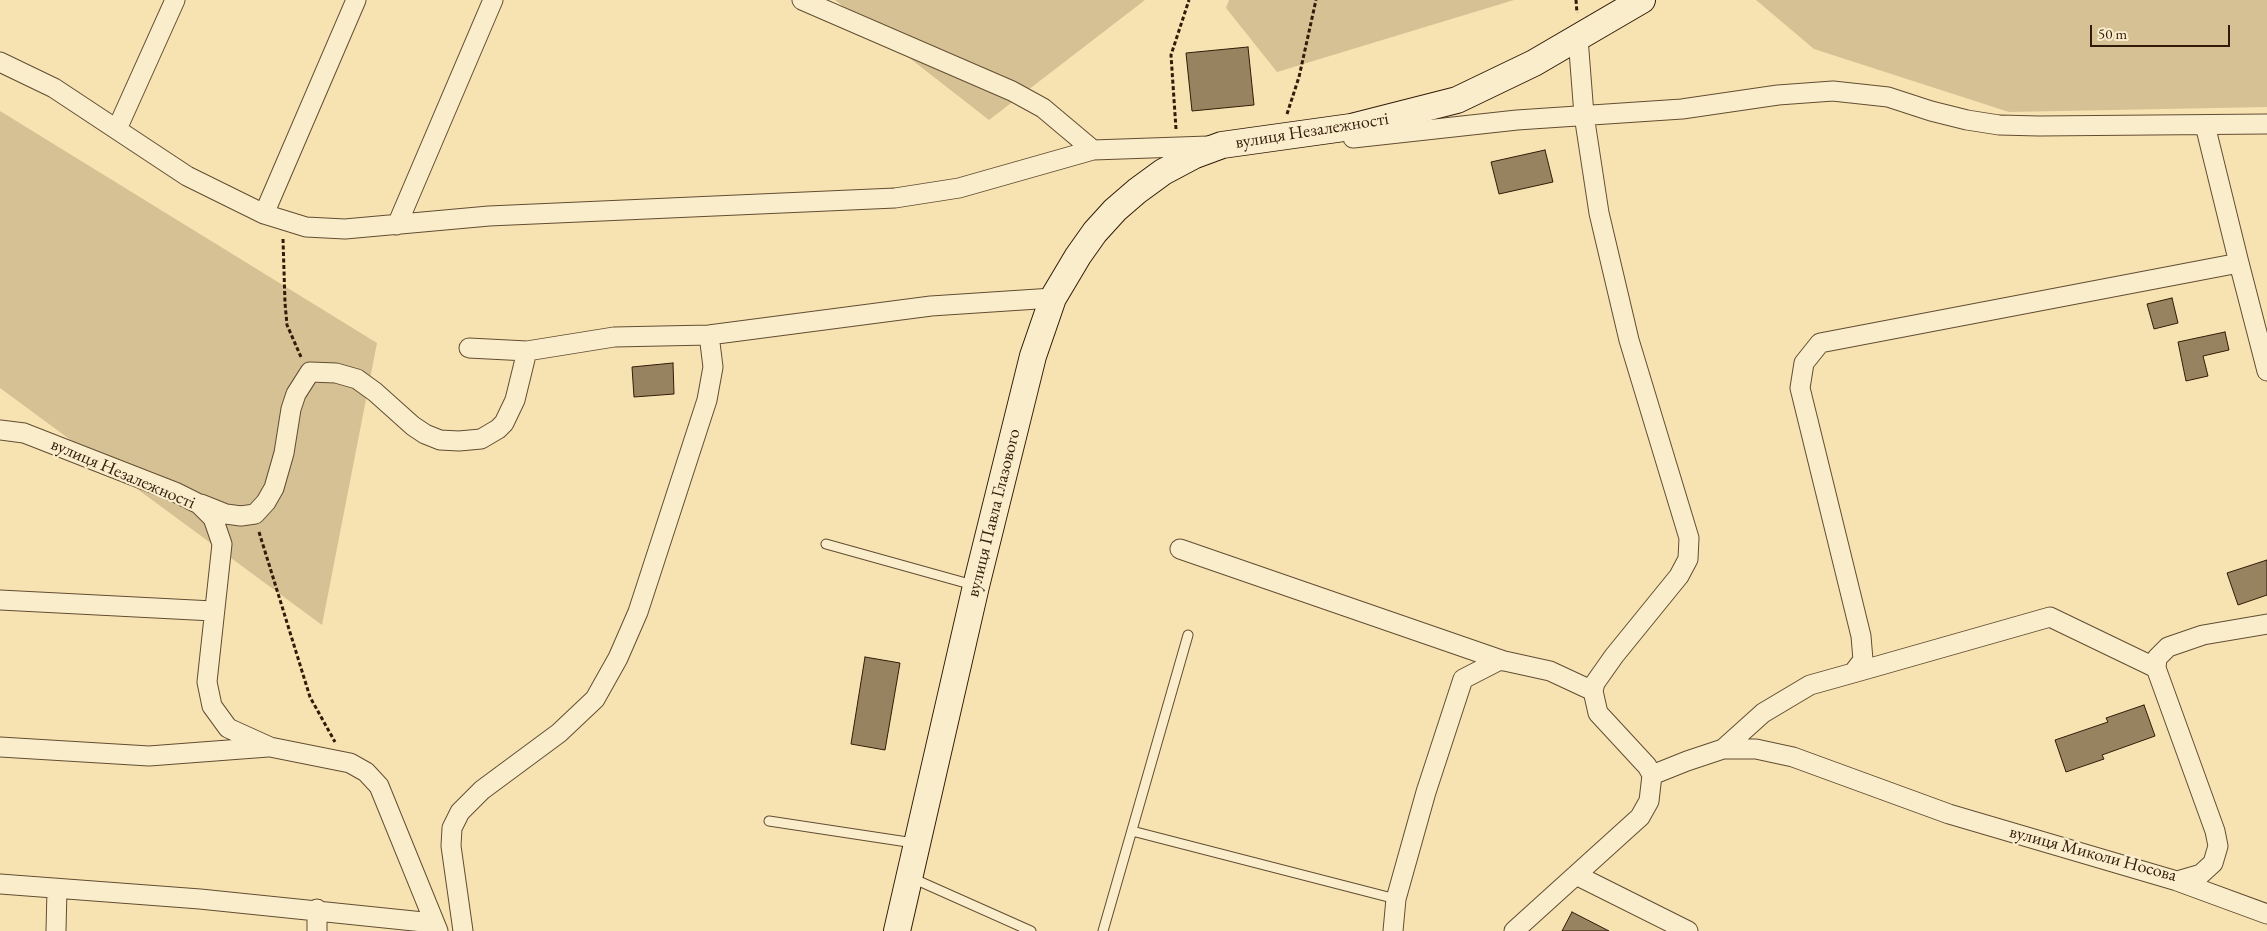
<!DOCTYPE html>
<meta charset="utf-8">
<style>
body{margin:0}
#map{position:relative;width:2267px;height:931px;overflow:hidden;background:#f7e3b1;font-family:"EB Garamond",serif}
canvas{display:block}
.scale{position:absolute;left:2090px;top:25px;width:140px;height:22px;box-sizing:border-box;border:2px solid #311b08;border-top:0;padding-left:6px;font-size:15px;line-height:18px;white-space:nowrap;color:#311b08;-webkit-text-stroke:4px #faedcc;paint-order:stroke}
</style>
<div id="map">
<canvas width="2267" height="931"></canvas>
<div class="scale">50 m</div>
</div>
<script>
const c = document.querySelector('canvas').getContext('2d');
c.lineJoin = 'round';
function fillPath(path, color) { c.fillStyle = color; c.fill(path, 'evenodd'); }
const poly = rows => new Path2D(rows.map(r => 'M' + r).join(''));
function stroke(path, color, width, dash) { c.strokeStyle = color; c.lineWidth = width; c.lineCap = dash ? 'butt' : 'round'; c.setLineDash(dash || []); c.stroke(path); }
function drawText(font, color, halo, rows, align = 'center') {
  c.font = font + ' "EB Garamond",serif'; c.lineWidth = 4.5; c.setLineDash([]); c.textBaseline = 'middle'; c.strokeStyle = halo; c.fillStyle = color; for (const [text, x, y, turn = 0] of rows) {
    c.save(); c.translate(x, y); c.rotate((+turn || 0) * Math.PI / 180); c.textAlign = isNaN(turn) ? turn : align; if (halo) c.strokeText(text, 0, 0); c.fillText(text, 0, 0); c.restore();
  }
}
fillPath(poly([
 [835,0,1145,0,989,120],
 [1229,0,1514,0,1277,72,1226,8],
 [1756,0,2267,0,2267,107,2009,112,1814,49],
 [0,111,377,343,322,625,0,388]
]), '#d5c194');
const building = poly([
 [1248,47,1254,105,1192,111,1186,53,1248,47],
 [1545,150,1553,182,1499,194,1491,162,1545,150],
 [2172,298,2178,323,2154,329,2147,304,2172,298],
 [2225,332,2229,350,2203,356,2208,376,2186,381,2178,342,2225,332],
 [673,363,674,394,634,397,632,367,673,363],
 [2267,560,2267,595,2238,605,2227,573,2267,560],
 [865,657,900,663,885,750,851,744,865,657],
 [2144,705,2155,736,2102,755,2104,759,2066,772,2055,740,2108,722,2106,718,2144,705],
 [1572,912,1609,931,1562,931,1572,912]
]);
fillPath(building, '#988360');
stroke(building, '#311b08', 1);
const lane = poly([
 [826,544,973,585],
 [769,821,914,843],
 [1132,831,1396,899],
 [912,878,1031,931],
 [1103,931,1188,635]
]);
const street = poly([
 [802,0,1012,91,1043,108,1093,150],
 [0,62,54,88,187,176,264,214,306,227,345,229,489,216,895,198,959,188,1093,150,1208,146],
 [117,129,175,0],
 [1353,138,1517,120,1682,109,1778,95,1833,91,1888,97,1931,111,1967,120,1999,125,2039,126,2267,124],
 [264,214,356,0],
 [397,225,493,0],
 [2239,263,2267,371],
 [469,348,527,351,614,337,709,335,931,306,1053,298],
 [0,430,24,433,175,492,199,504,213,518,222,544,207,682,212,706,228,728,270,747,350,763,366,772,379,786,438,931],
 [201,504,226,514,241,516,255,514,266,502,274,488,284,453,291,409,296,394,310,372,336,373,357,379,375,392,413,426,425,434,440,440,459,441,481,439,498,429,504,423,515,400,527,351],
 [1180,549,1504,661],
 [0,600,213,611],
 [1853,673,2050,617,2156,668],
 [0,747,149,756,268,747],
 [1723,749,1763,713,1810,685,1853,673,1863,660,1861,636,1800,388,1804,363,1820,343,2239,263,2205,125],
 [1652,775,1687,761,1723,749,1756,749,1793,757,1949,814,2177,881,2201,874,2213,863,2218,846,2215,831,2156,668,2157,658,2168,647,2203,635,2267,624],
 [1576,875,1688,931],
 [2177,881,2267,914],
 [0,884,200,899,433,923],
 [317,909,317,931],
 [56,931,57,889],
 [463,931,451,846,452,828,460,812,482,790,559,733,595,699,618,658,638,612,707,400,713,367,709,335],
 [1393,931,1396,899,1426,792,1463,679,1500,660,1550,671,1593,691],
 [1514,931,1640,817,1649,801,1652,775,1647,766,1598,713,1593,691,1595,683,1614,656,1679,576,1688,559,1689,538,1629,340,1599,213,1584,115,1578,38]
]);
const secondary = poly([
 [897,931,976,586,1033,356,1053,298,1078,256,1095,232,1115,210,1137,191,1163,172,1195,155,1222,145,1351,127,1457,100,1534,63,1642,0]
]);
stroke(lane, '#624d32', 11);
stroke(street, '#624d32', 21);
stroke(secondary, '#311b08', 28);
stroke(poly([
 [1576,0,1577,13],
 [1287,114,1299,77,1316,0],
 [1176,129,1171,55,1189,0],
 [283,239,285,303,287,325,301,357],
 [259,532,310,697,335,742]
]), '#311b08', 3, [4, 2.5]);
stroke(lane, '#faedcc', 9);
stroke(street, '#faedcc', 19);
stroke(secondary, '#faedcc', 26);
drawText('18px', '#311b08', '#faedcc', [
 ["вулиця Незалежності",1312,131,-9],
 ["вулиця Незалежності",123,474,23],
 ["вулиця Павла Глазового",994,513,-76],
 ["вулиця Миколи Носова",2093,854,15]
]);
</script>
